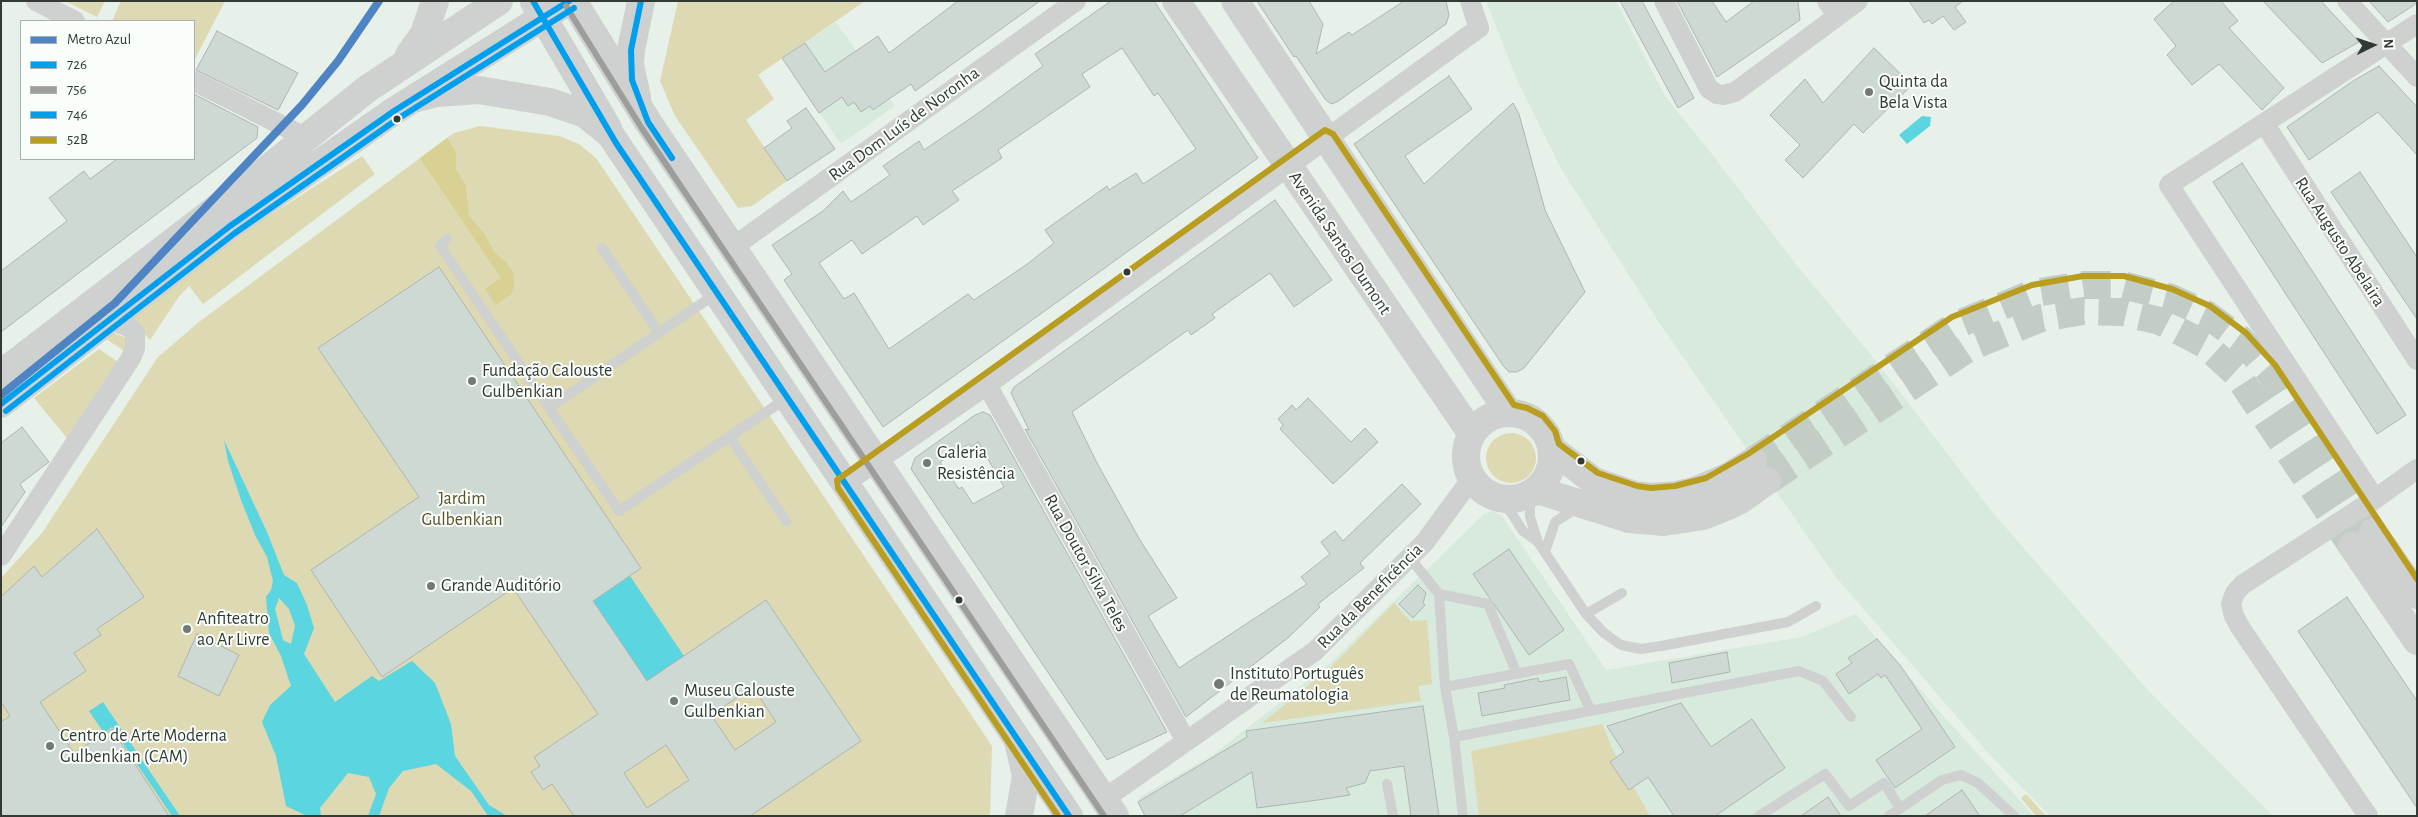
<!DOCTYPE html>
<meta charset="utf-8">
<style>
body{margin:0}
#map{position:relative;width:2418px;height:817px;overflow:hidden;background:#e7f1e9;font-family:"Alegreya Sans",sans-serif}
canvas{display:block}
.frame{position:absolute;inset:0;border:2px solid #333a34;pointer-events:none}
.legend{position:absolute;left:20px;top:20px;width:175px;height:140px;box-sizing:border-box;background:#fafefb;border:1px solid #aab0ab;margin:0;padding:6px 9px;list-style:none;font-size:15px;color:#333a34}
.legend li{display:flex;align-items:center;gap:10px;height:25px}
.legend b{width:25px;border:1px solid #aab0ab}
.north{position:absolute;left:2348px;top:20px;width:50px;height:50px;-webkit-text-stroke:4px #fafefb;paint-order:stroke;rotate:86deg;font-size:14px;font-weight:700;line-height:20px;text-align:center;color:#333a34}
.north::after{content:'';display:block;margin:auto;width:18px;height:22px;background:#333a34;clip-path:polygon(50% 0,100% 100%,50% 72%,0 100%)}
</style>
<div id="map">
<canvas width="2418" height="817"></canvas>
<div class="frame"></div>
<ul class="legend">
<li><b style="height:6px;background:#4e84c4"></b>Metro Azul</li>
<li><b style="height:6px;background:#009fee"></b>726</li>
<li><b style="height:6px;background:#9d9d9c"></b>756</li>
<li><b style="height:6px;background:#009fee"></b>746</li>
<li><b style="height:6px;background:#b89d1f"></b>52B</li>
</ul>
<div class="north">N</div>
</div>
<script>
const c = document.querySelector('canvas').getContext('2d');
c.lineJoin = 'round';
function fillPath(path, color) { c.fillStyle = color; c.fill(path, 'evenodd'); }
const poly = rows => new Path2D(rows.map(r => 'M' + r).join(''));
function stroke(path, color, width, dash) { c.strokeStyle = color; c.lineWidth = width; c.lineCap = dash ? 'butt' : 'round'; c.setLineDash(dash || []); c.stroke(path); }
function drawText(font, color, halo, rows, align = 'center') {
  c.font = font + ' "Alegreya Sans",sans-serif'; c.lineWidth = 4; c.setLineDash([]); c.textBaseline = 'middle'; c.strokeStyle = halo; c.fillStyle = color; for (const [text, x, y, turn = 0] of rows) {
    c.save(); c.translate(x, y); c.rotate((+turn || 0) * Math.PI / 180); c.textAlign = isNaN(turn) ? turn : align; if (halo) c.strokeText(text, 0, 0); c.fillText(text, 0, 0); c.restore();
  }
}
fillPath(poly([
 [1486,1,1616,1,1665,96,1711,153,1795,263,1876,361,1993,513,2147,689,2273,816,2050,816,1990,755,1835,576,1660,324,1560,167,1517,80],
 [836,22,895,106,841,144,782,58],
 [1493,511,1502,516,1606,670,1802,637,1856,614,1930,701,2034,816,1145,816,1138,802,1140,797,1214,754,1329,664,1485,513]
]), '#d8eadd');
fillPath(poly([
 [65,1,105,1,97,17],
 [121,1,225,1,194,61,194,21,112,21],
 [678,1,865,1,758,75,774,99,746,120,787,181,752,206,738,208,675,116,660,81],
 [480,126,559,136,579,144,596,158,992,746,990,816,1,816,1,578,42,533,158,357,199,322,447,138,454,133],
 [362,156,375,174,203,304,189,286,180,295,150,340,130,317,230,241],
 [112,333,124,337,127,340,126,352,103,337],
 [99,349,121,364,71,443,34,398],
 '1486 458a25 25 0 1 1 50 0a25 25 0 1 1-50 0Z',
 [1394,603,1410,621,1427,620,1432,684,1418,686,1421,701,1262,723,1332,666],
 [1602,724,1613,750,1650,816,1479,816,1471,751],
 [2026,794,2046,816,2036,816,2021,798]
]), '#ddd9b2');
fillPath(poly([
 [447,138,456,152,456,169,466,186,469,216,484,233,495,253,506,262,514,274,514,288,510,295,496,305,485,289,501,278,420,158]
]), '#d9d194');
fillPath(poly([
 [1922,116,1931,117,1930,126,1907,144,1899,135],
 [224,440,267,532,284,575,297,583,307,605,314,628,304,654,335,702,372,676,379,681,412,661,435,683,451,724,455,756,489,805,507,816,488,816,471,791,436,764,403,771,389,788,379,816,368,816,376,794,369,777,348,773,320,808,321,816,307,816,286,806,276,756,262,722,270,705,291,686,281,656,269,633,266,597,271,590,273,581,267,557,255,535,241,500,228,461],
 [279,598,289,609,295,626,291,644,283,640,275,609],
 [630,576,684,656,647,681,593,601],
 [103,702,180,816,172,816,112,727,104,733,89,711]
]), '#5bd5e0');
const building = poly([
 [958,1,1040,1,915,91,911,84,873,110,870,106,861,112,854,102,848,106,842,97,819,113,782,58,805,43,825,72,878,36,889,53,958,1],
 [1111,1,1154,1,1258,158,883,427,784,280,792,274,772,245,823,211,843,191,851,202,890,175,883,166,919,141,924,150,974,116,1043,66,1035,54,1111,1],
 [1122,48,1154,96,1158,93,1196,149,1143,184,1136,173,1109,190,1107,186,1045,230,1054,243,1026,265,974,300,968,294,889,349,854,293,844,299,819,263,852,240,862,254,917,216,923,225,959,200,952,191,1002,158,998,150,1090,87,1082,74,1122,48],
 [1257,1,1309,1,1323,24,1316,54,1349,32,1352,35,1404,1,1446,1,1449,15,1446,24,1337,102,1331,104,1325,99,1296,56,1294,57,1257,1],
 [1620,1,1642,1,1694,98,1678,108,1620,1],
 [1677,1,1712,1,1726,22,1754,1,1798,1,1800,20,1717,77,1677,1],
 [1909,1,1963,1,1955,7,1966,22,1954,30,1943,16,1932,24,1929,20,1924,23,1909,1],
 [2174,1,2221,1,2238,21,2229,28,2284,88,2262,110,2219,64,2192,85,2167,55,2176,46,2154,19,2174,1],
 [2263,1,2321,1,2359,42,2322,63,2263,1],
 [2369,1,2417,1,2417,3,2388,22,2369,1],
 [217,31,298,73,278,110,196,70,217,31],
 [1874,48,1912,85,1863,133,1854,124,1803,178,1785,160,1800,145,1770,115,1805,79,1823,103,1874,48],
 [2379,66,2417,107,2417,155,2378,112,2309,160,2287,127,2353,81,2379,66],
 [1449,76,1472,109,1405,156,1424,184,1513,103,1519,114,1545,210,1585,292,1524,368,1517,372,1509,372,1504,367,1354,144,1449,76],
 [194,94,258,127,257,138,1,332,1,271,67,221,49,198,84,171,90,179,117,159,194,159,194,94],
 [806,108,835,149,787,181,764,148,792,128,787,121,806,108],
 [2242,163,2406,415,2377,434,2213,182,2242,163],
 [2360,172,2417,257,2417,319,2331,192,2360,172],
 [1275,200,1332,280,1294,307,1270,273,1212,314,1215,318,1191,335,1188,330,1072,412,1097,463,1140,540,1177,598,1148,616,1179,668,1307,584,1301,577,1330,554,1321,542,1335,531,1343,541,1402,484,1421,504,1360,563,1364,568,1318,604,1320,607,1289,637,1186,717,1025,429,1029,430,1011,393,1014,387,1275,200],
 [439,267,641,568,593,601,647,681,766,600,861,741,750,816,574,816,552,784,543,790,531,772,540,766,534,757,598,714,513,588,382,677,311,570,419,497,318,348,439,267],
 [753,687,776,722,735,750,711,715,753,687],
 [666,745,689,780,647,808,624,773,666,745],
 [1308,398,1351,442,1365,428,1378,442,1333,484,1280,429,1283,425,1278,419,1292,405,1296,410,1308,398],
 [983,412,990,415,1167,732,1107,760,911,469,915,458,975,415,983,412],
 [978,442,1004,487,973,504,962,487,959,489,940,462,969,444,971,447,978,442],
 [22,427,49,462,20,484,25,492,1,527,1,443,22,427],
 [97,529,144,597,97,629,101,635,74,653,86,671,40,702,74,753,112,729,169,816,1,816,1,722,10,716,1,702,1,597,34,566,42,577,97,529],
 [1509,549,1564,630,1529,655,1473,574,1509,549],
 [1418,585,1426,593,1423,603,1425,605,1413,618,1399,604,1418,585],
 [2347,597,2417,701,2417,808,2298,631,2347,597],
 [197,634,239,655,219,696,178,676,197,634],
 [1877,639,1900,665,1955,747,1895,788,1876,760,1922,729,1885,675,1881,678,1878,674,1849,694,1836,674,1852,663,1848,658,1877,639],
 [1727,652,1730,672,1672,683,1669,663,1727,652],
 [1566,677,1570,700,1482,716,1478,693,1505,688,1504,685,1538,678,1539,682,1566,677],
 [1681,703,1711,747,1752,719,1785,768,1715,816,1674,816,1648,777,1629,790,1610,762,1624,752,1607,726,1681,703],
 [1423,706,1439,816,1411,816,1404,766,1370,771,1365,783,1346,788,1350,795,1318,800,1257,808,1252,772,1180,816,1145,816,1138,802,1247,737,1246,731,1423,706],
 [1962,790,1980,816,1925,816,1962,790],
 [1828,797,1841,816,1801,816,1828,797]
]);
fillPath(building, '#cfd9d4');
stroke(building, '#adb6b1', 1);
stroke(poly([
 [1753,461,1956,325,2034,293,2084,285,2123,285,2169,297,2206,314,2240,339,2268,370,2373,532],
 [1767,481,1970,347,2041,318,2083,311,2122,312,2160,321,2204,344,2236,373,2352,546]
]), '#c3ccc5', 28, [28, 14]);
stroke(poly([
 [447,239,440,246,549,408],
 [602,248,659,333],
 [717,293,549,408,619,511,787,398],
 [729,436,786,521],
 [1530,494,1530,517,1538,542,1586,614,1604,633,1621,645,1641,649,1661,646,1788,622,1816,606],
 [1494,497,1510,511,1523,531,1538,542],
 [1545,552,1555,522,1578,507],
 [1410,558,1439,594,1445,687,1454,737,1463,816],
 [1439,594,1488,604,1517,674],
 [1586,614,1622,593],
 [1445,687,1569,664,1591,711],
 [1454,737,1799,671,1823,681,1851,717],
 [1387,784,1393,816],
 [1759,816,1825,774,1849,806,1884,783,1900,808],
 [1889,816,1942,780,1961,775,1978,783,2014,816]
]), '#ced1cf', 10);
stroke(poly([
 [36,1,75,21],
 [1664,1,1709,89,1717,94,1723,95,1735,92,1858,1],
 [1827,1,1838,16],
 [2347,1,2417,77],
 [194,81,307,138],
 [2264,123,2417,360],
 [733,247,1076,1],
 [987,385,1186,741],
 [845,483,987,385,1479,28,1470,1],
 [2375,499,2169,185,2417,24],
 [1,556,131,358,135,348,135,333,129,327,115,322,100,328],
 [1104,799,1315,651,1425,542,1472,478],
 [2368,816,2240,627,2234,616,2231,604,2235,593,2242,585,2375,499,2417,469]
]), '#ced1cf', 20);
stroke(poly([
 [1018,741,1026,776,1019,816]
]), '#ced1cf', 28);
stroke(poly([
 [573,1,648,122,1115,816],
 [1176,1,1472,434],
 [1235,1,1509,413],
 [534,2,608,128],
 [409,55,424,34,435,1],
 [637,97,630,65,631,50,641,1],
 [413,99,437,93,479,90,550,102,585,114,610,134,1069,816],
 [1,374,261,174,367,89,499,1],
 [1,404,230,226,394,111,569,1],
 '1466 456a43 43 0 1 1 86 0a43 43 0 1 1-86 0Z',
 [1552,449,1594,481,1635,495,1651,497,1677,495,1694,491,1729,476,1753,461],
 [1537,490,1629,519,1664,522,1703,516,1726,507,1742,499,1767,481],
 [2373,532,2417,595],
 [2352,546,2417,641]
]), '#ced1cf', 28);
stroke(poly([
 [533,1,616,143,1069,816],
 [641,1,631,50,632,80,648,122,672,158],
 [1,404,230,226,394,111,569,1]
]), '#009fee', 6);
stroke(poly([
 [566,6,641,127,1104,816]
]), '#9d9d9c', 6);
stroke(poly([
 [6,411,235,233,399,118,574,8]
]), '#009fee', 6);
stroke(poly([
 [1058,816,838,488,837,480,1325,130,1333,134,1514,405,1527,408,1543,416,1555,431,1559,444,1598,473,1637,486,1651,488,1675,486,1706,478,1748,454,1952,317,2032,285,2083,276,2124,276,2172,289,2210,306,2246,333,2275,365,2417,579]
]), '#b89d1f', 6);
stroke(poly([
 [1,395,115,303,302,105,338,61,379,1]
]), '#4e84c4', 8);
for (const [x, y, r, color] of [
 [1869,92,5,"#727a73"],
 [397,119,4.5,"#333a34"],
 [1127,272,4.5,"#333a34"],
 [472,381,5,"#727a73"],
 [1581,461,4.5,"#333a34"],
 [927,463,5,"#727a73"],
 [431,586,5,"#727a73"],
 [959,600,4.5,"#333a34"],
 [187,629,5,"#727a73"],
 [1219,684,6,"#727a73"],
 [674,701,5,"#727a73"],
 [50,746,5,"#727a73"]
]) { const dot = new Path2D(); dot.arc(x, y, r, 0, 2 * Math.PI); c.fillStyle = color; c.fill(dot); stroke(dot, '#fafefb', 2); }
drawText('18px', '#333a34', '#fafefb', [
 ["Quinta da",1879,82],
 ["Bela Vista",1879,103],
 ["Fundação Calouste",482,371],
 ["Gulbenkian",482,392],
 ["Galeria",937,453],
 ["Resistência",937,474],
 ["Grande Auditório",441,586],
 ["Anfiteatro",197,619],
 ["ao Ar Livre",197,640],
 ["Instituto Português",1230,674],
 ["de Reumatologia",1230,695],
 ["Museu Calouste",684,691],
 ["Gulbenkian",684,712],
 ["Centro de Arte Moderna",60,736],
 ["Gulbenkian (CAM)",60,757]
], 'left');
drawText('18px', '#333a34', '#fafefb', [
 ["Rua Dom Luís de Noronha",904,124,-36],
 ["Rua Augusto Abelaira",2340,242,57],
 ["Avenida Santos Dumont",1340,243,56],
 ["Rua Doutor Silva Teles",1086,563,61],
 ["Rua da Beneficência",1370,596,-45]
]);
drawText('18px', '#5a5126', '#fafefb', [
 ["Jardim",462,499],
 ["Gulbenkian",462,520]
]);
</script>
